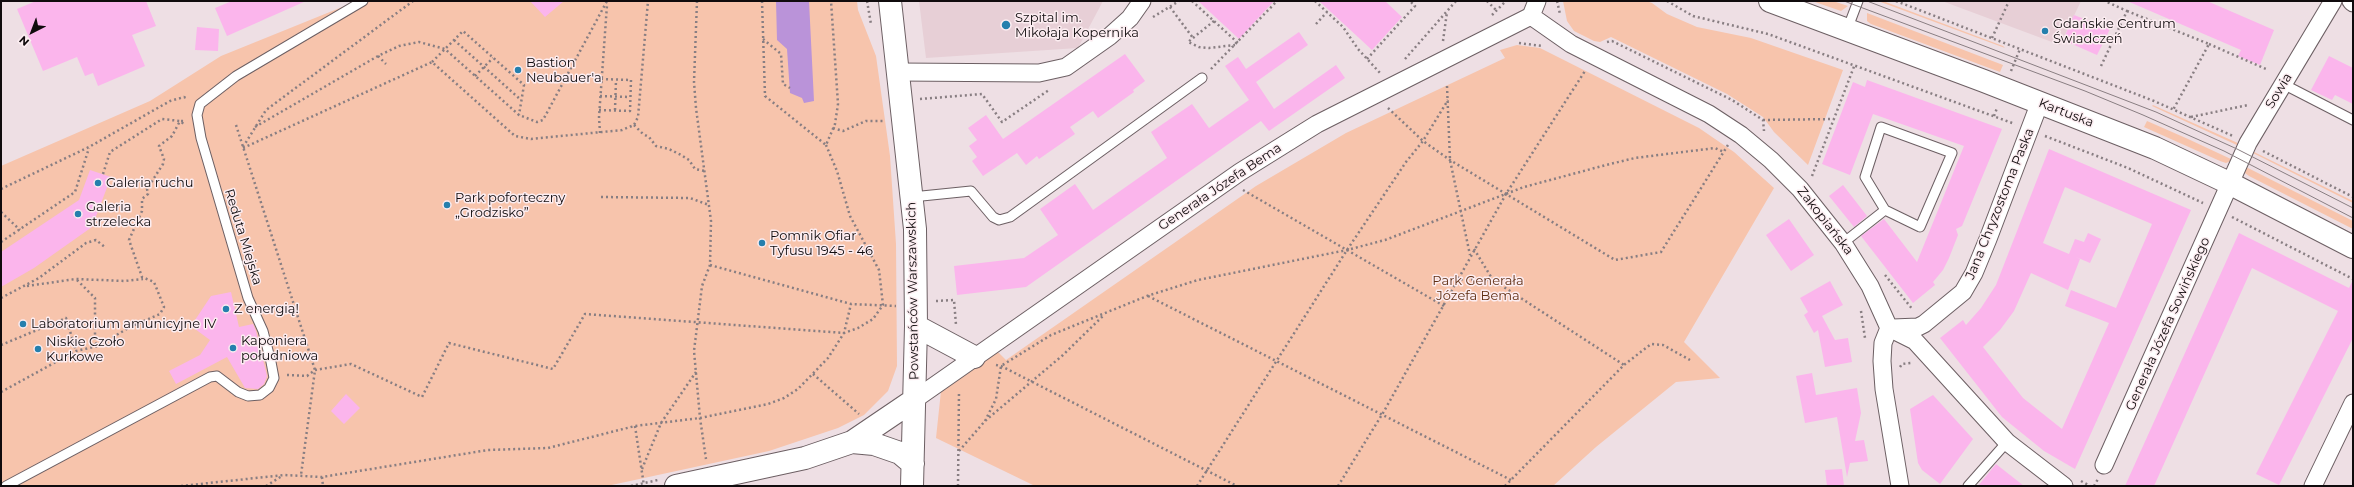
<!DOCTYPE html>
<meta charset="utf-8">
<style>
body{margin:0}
#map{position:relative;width:2354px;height:487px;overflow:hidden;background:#eedfe4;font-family:Montserrat,sans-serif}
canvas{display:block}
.frame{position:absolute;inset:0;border:2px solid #100b0d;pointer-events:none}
.north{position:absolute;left:12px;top:12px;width:40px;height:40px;-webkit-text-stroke:3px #fcedf1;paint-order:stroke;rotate:222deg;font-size:11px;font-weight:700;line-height:16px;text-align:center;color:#100b0d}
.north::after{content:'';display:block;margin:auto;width:14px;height:18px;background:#100b0d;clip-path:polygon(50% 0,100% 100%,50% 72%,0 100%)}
</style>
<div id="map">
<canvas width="2354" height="487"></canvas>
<div class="frame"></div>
<div class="north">N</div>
</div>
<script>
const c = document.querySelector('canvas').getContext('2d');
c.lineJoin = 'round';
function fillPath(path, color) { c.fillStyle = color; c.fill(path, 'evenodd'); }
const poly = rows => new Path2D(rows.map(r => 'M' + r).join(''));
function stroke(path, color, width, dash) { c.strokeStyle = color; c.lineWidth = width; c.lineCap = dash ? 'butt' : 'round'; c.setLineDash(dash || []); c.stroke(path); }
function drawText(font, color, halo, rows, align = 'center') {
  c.font = font + ' Montserrat,sans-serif'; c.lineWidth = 3; c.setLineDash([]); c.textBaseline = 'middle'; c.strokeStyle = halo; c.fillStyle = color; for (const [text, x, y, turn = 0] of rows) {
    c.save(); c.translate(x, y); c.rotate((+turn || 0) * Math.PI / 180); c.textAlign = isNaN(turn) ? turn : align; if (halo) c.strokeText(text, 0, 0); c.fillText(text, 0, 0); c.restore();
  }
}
fillPath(poly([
 [919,1,1103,1,1078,48,926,58],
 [1942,1,2081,1,2060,45]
]), '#e7cfd6');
fillPath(poly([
 [357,1,857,1,858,10,876,56,890,156,896,244,897,366,888,391,864,415,838,428,769,451,607,486,1,486,1,166,150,101,221,56],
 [1563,1,1646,1,1652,3,1667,14,1697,27,1751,38,1843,70,1808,165,1774,132,1763,117,1727,94,1611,37,1600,42,1594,41,1574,31,1567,21],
 [1812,1,1833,1,1848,6,1841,11],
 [1878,1,1883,1,2003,46,2005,48],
 [1867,13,2003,65,2000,72,1871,24,1867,21],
 [1517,45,1540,48,1699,128,1734,152,1774,188,1684,342,1720,378,1676,382,1596,447,1553,486,1035,486,936,438,941,391,995,352,999,353,1006,360,1256,186,1346,133,1505,58,1500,50],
 [2153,105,2240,144,2239,146,2152,106],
 [2147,121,2188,139,2233,160,2226,163,2220,161,2144,127],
 [2252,151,2353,201,2353,203,2251,152],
 [2244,166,2353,221,2353,229,2249,176,2245,173]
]), '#f7c4ac');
fillPath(poly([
 [776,1,809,1,814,101,804,103,802,98,790,93,787,49,777,40]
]), '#ba93d9');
fillPath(poly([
 [36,1,146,1,156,26,132,35,145,66,98,86,93,73,85,76,77,57,43,71,17,9],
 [232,1,306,1,227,36,215,8],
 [530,1,564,1,545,17],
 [1198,1,1274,1,1239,39],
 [1319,1,1385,1,1402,17,1372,50],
 [2127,1,2207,1,2274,30,2260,65,2238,56,2241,50],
 [2074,15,2110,29,2097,55,2063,40],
 [197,27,219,29,218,51,195,50],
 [1299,32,1308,45,1256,82,1274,109,1336,65,1345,78,1269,131,1261,121,1026,287,957,295,954,266,1024,258,1058,235,1040,209,1075,184,1093,210,1167,158,1151,132,1192,104,1209,128,1249,100,1225,66,1238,57,1246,69],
 [1125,54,1145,81,1133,90,1134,92,1098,118,1093,111,1070,127,1075,134,1039,159,1037,156,1026,165,1017,153,983,176,972,161,977,157,969,146,977,140,968,128,986,115,1003,139],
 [2329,56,2353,68,2353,104,2335,95,2332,100,2311,90],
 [1867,80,2002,129,1962,226,1956,229,1958,235,1949,258,1943,270,1933,282,1935,285,1913,303,1861,236,1884,219,1917,262,1964,146,1873,114,1850,175,1822,164,1853,82,1865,87],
 [2049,149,2191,210,2075,469,2044,451,2002,417,1940,338,1963,320,1966,325,1981,308,1996,285],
 [2065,187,2152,224,2116,308,2071,290,2065,306,2109,323,2062,429,2023,398,1983,347,2000,330,2014,311,2031,273,2068,290,2080,259,2076,257,2090,263,2101,239,2088,233,2084,242,2075,239,2069,254,2043,243],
 [90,170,111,177,92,227,34,268,1,287,1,252,79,200],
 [1843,185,1867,216,1854,227,1829,196],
 [1789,219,1814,255,1791,271,1766,235],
 [2239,233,2349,288,2353,280,2353,338,2279,485,2256,474,2338,311,2252,268,2154,486,2125,486],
 [1830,281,1843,305,1822,316,1835,340,1848,338,1852,362,1825,367,1818,330,1814,333,1804,315,1808,312,1800,298],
 [231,292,239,327,253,324,256,331,267,376,264,384,258,389,245,388,227,357,176,384,169,371,200,355,210,340,191,326,211,296],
 [1812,373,1816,395,1857,388,1861,413,1855,441,1864,440,1868,461,1850,463,1847,477,1837,417,1805,423,1796,376],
 [346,394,360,408,344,424,331,411],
 [1933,395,1973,439,1940,484,1922,470,1918,463,1910,409],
 [1996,464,2024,486,1978,486],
 [1842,469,1844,486,1827,486,1825,470]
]), '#fbb5ec');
const lane = poly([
 [1847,30,1858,1],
 [2283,84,2353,120],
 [912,197,971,191,993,217,999,220,1010,217,1202,78],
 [1843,243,1885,210,1865,177,1881,127,1952,153,1920,227,1885,210],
 [6,486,210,377,217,376,238,392,248,396,260,395,269,388,274,378,271,362,263,331,248,298,201,138,197,115,200,104,236,76,363,1],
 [1968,486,2007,442]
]);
const street = poly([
 [2351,1,2353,3],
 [1531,16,1571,44,1709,114,1741,135,1771,160,1800,189,1843,243,1870,286,1889,328,1915,341,2007,442,2064,486],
 [898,72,1039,73,1066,67,1110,36,1130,18,1142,1],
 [1889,328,1883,343,1882,361,1884,389,1900,486],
 [1893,328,1918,327,1924,324,1963,292,1974,273,1988,239,2040,102],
 [914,400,1240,172,1317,124,1531,16,1537,1],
 [2104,465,2248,143,2333,1],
 [2313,486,2353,403]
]);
const secondary = poly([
 [890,1,915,229,916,326,912,486],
 [1770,1,1984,81,2155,148,2229,183,2353,247],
 [916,326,974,357],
 [852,442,874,444,900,453,913,464],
 [676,486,805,458,852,442,914,400]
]);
stroke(lane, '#6c5f63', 11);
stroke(street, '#6c5f63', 19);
stroke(secondary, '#6c5f63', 24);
stroke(poly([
 [697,1,694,82,696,108,711,221,710,265,702,286,694,351,700,418,706,459],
 [762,1,765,96,826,145,835,124,838,104,831,1],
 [867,1,871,24],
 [1192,1,1238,43],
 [1315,1,1343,27,1358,49,1380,73],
 [1487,1,1497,11],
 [1557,1,1560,14],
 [1667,1,1693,16,1768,34,2015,124],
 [1896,1,2154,101,2233,136],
 [1170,7,1193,38],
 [2127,11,2209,44,2173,110],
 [1492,15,1506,1],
 [1153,17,1179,1],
 [1214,21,1188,42,1199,47,1209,48,1235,45],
 [1316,24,1327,12],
 [1992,38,2009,1],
 [763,39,781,54,783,84,790,88],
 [454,40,521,100],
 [1443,41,1447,12],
 [1607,42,1612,41,1732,100,1763,120,1764,131],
 [1519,43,1542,46],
 [2209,44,2266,69],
 [378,56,386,64],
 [1367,59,1415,6,1410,1],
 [1405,59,1456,1],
 [432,62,463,31,524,85,519,115],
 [2101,66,2127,11,2105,1],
 [1211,69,1277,1],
 [2011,71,2020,49],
 [475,76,493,58],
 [1447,86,1450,160,1470,255],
 [600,96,630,97],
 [920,99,982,94,1002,122,1049,90],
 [1388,108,1423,141,1450,160,1615,260,1661,252,1728,145],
 [599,110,630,111,631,80,601,79],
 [615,110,616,80],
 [1994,116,1997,108],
 [2191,117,2248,105],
 [1763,120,1834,119],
 [236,125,315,370,301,475],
 [634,125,643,134,649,137,656,146,669,149,681,155,689,160,695,169,705,171],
 [255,127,378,56,399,46,419,42,445,49,519,115,537,122,543,120,607,1],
 [833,128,843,131,866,121,885,121],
 [600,133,599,117,607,5],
 [2045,136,2128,168,2203,203],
 [243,147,266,110,413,1],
 [243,148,432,62,515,136,531,139,622,130,634,125,638,117,648,1],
 [2263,151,2353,197],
 [103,174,110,152,162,119,180,121,185,125],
 [1812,176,1855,64],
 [1,189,89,147,170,101,184,97,188,99],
 [1243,190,1444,306],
 [601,197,690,198,709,205],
 [1,212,20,230],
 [2232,217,2353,279],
 [1,242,75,192,89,148],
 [1474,249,1493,280,1624,365],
 [710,265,851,304,896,306],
 [1885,275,1913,310],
 [1456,279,1492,280],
 [77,280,95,298,95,342,98,346],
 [27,286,76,279,125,281,143,279],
 [1148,296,1511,480],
 [1,298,39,278,86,243,96,240,106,248],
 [936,301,954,300,956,325],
 [1861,311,1865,338],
 [1,345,66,318,76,351],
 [996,365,1001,366,1237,486],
 [1900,367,1902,364,1911,363],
 [813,374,859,414],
 [287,375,307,376,315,370,351,364,422,397,449,343,553,369,585,314,844,333,858,328,873,319,883,305,879,270,850,216,837,171,826,145],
 [1,392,76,351,98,346,130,327,160,314,164,307,154,282,142,277,129,240,142,211,142,199,148,194,147,189,163,164,164,159,159,146,172,136,180,121,186,121],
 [985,421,996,399,1001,366,1051,335,1147,296,1198,280,1347,250,1385,240,1524,187,1606,165,1635,158,1715,148,1724,152],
 [635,426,644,486],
 [959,451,985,421,1063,355,1104,315],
 [642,469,661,423,696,372],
 [322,477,323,486],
 [2081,481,2090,486],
 [181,486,284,475,322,477,488,450,548,448,635,426,700,418,768,404,784,398,798,389,828,358,844,333,851,304],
 [266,486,282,476],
 [631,486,658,480],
 [958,486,959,391],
 [1197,486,1347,250,1406,162,1423,141,1448,100],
 [1338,486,1383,413,1506,194,1585,71],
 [1505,486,1624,365,1651,344,1663,345,1690,360],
 [2094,486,2098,479]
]), '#887e82', 2.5, [2, 3]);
stroke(lane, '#fff', 9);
stroke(street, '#fff', 17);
stroke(secondary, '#fff', 22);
stroke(poly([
 [1844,1,2085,91,2143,115,2224,151,2353,218],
 [1867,1,2156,112,2237,149,2353,208]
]), '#897e82', 1);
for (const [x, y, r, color] of [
 [1006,25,5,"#257fad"],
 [2045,31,4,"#257fad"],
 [518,70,4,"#257fad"],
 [98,183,4,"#257fad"],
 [447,205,4,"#257fad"],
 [78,214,4,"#257fad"],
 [762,243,4,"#257fad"],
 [226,309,4,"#257fad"],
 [23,324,4,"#257fad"],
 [233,348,4,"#257fad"],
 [38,349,4,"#257fad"]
]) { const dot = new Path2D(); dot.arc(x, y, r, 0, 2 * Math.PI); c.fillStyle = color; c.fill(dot); stroke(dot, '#fcedf1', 1.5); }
drawText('13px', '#100b0d', '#fcedf1', [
 ["Szpital im.",1015,18],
 ["Mikołaja Kopernika",1015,33],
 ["Gdańskie Centrum",2053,24],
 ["Świadczeń",2053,39],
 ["Bastion",526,63],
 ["Neubauer'a",526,78],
 ["Galeria ruchu",106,183],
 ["Park poforteczny",455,198],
 ["„Grodzisko”",455,213],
 ["Galeria",86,207],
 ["strzelecka",86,222],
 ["Pomnik Ofiar",770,236],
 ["Tyfusu 1945 - 46",770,251],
 ["Z energią!",234,309],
 ["Laboratorium amunicyjne IV",31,324],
 ["Kaponiera",241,341],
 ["południowa",241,356],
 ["Niskie Czoło",46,342],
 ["Kurkowe",46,357]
], 'left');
drawText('13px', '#100b0d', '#fcedf1', [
 ["Sowia",2279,91,-59],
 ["Kartuska",2066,113,21],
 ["Generała Józefa Bema",1220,187,-34],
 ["Jana Chryzostoma Paska",2000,204,-68],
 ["Zakopiańska",1825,221,52],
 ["Reduta Miejska",243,237,73],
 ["Powstańców Warszawskich",913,291,-91],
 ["Generała Józefa Sowińskiego",2168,324,-66]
]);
drawText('13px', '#602e12', '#fcedf1', [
 ["Park Generała",1478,281],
 ["Józefa Bema",1478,296]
]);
</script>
